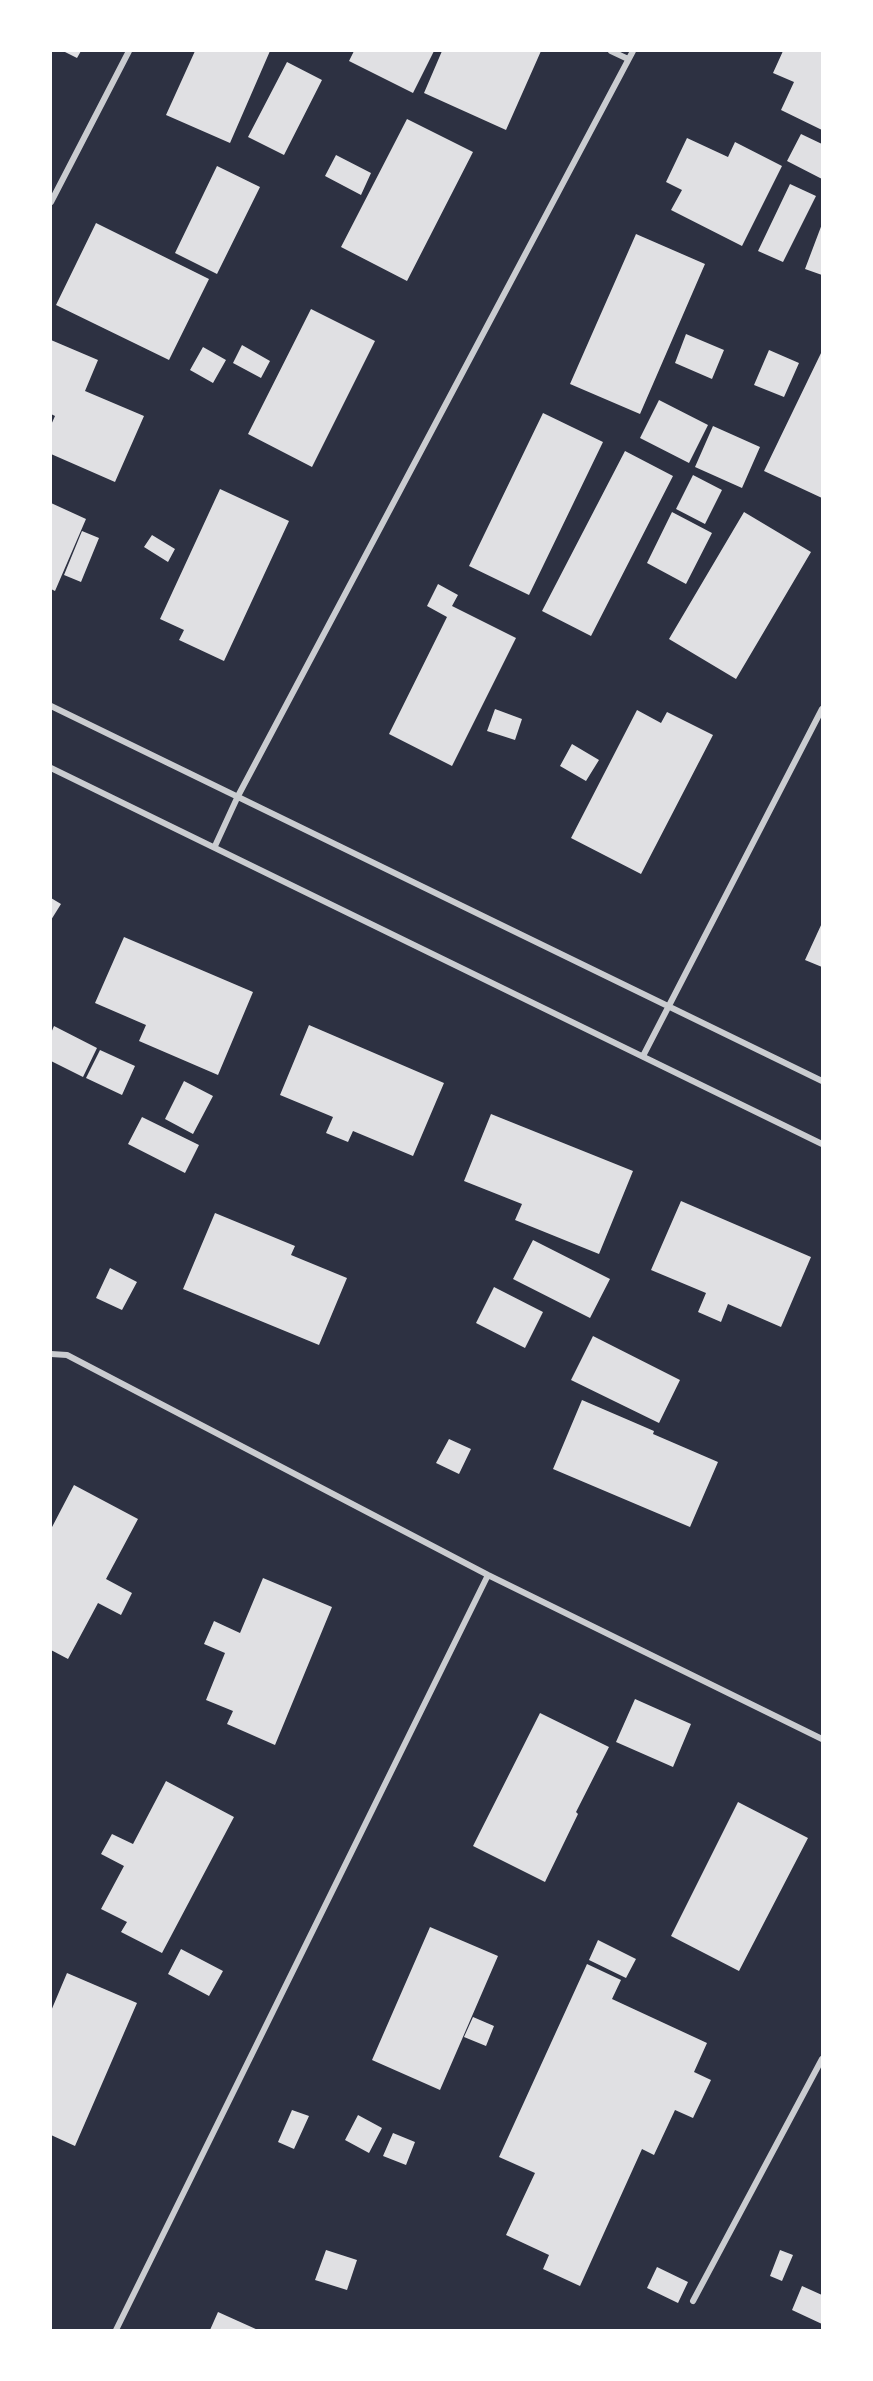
<!DOCTYPE html>
<html>
<head>
<meta charset="utf-8">
<style>
  body { margin:0 }
  #map { position:relative; width:873px; height:2381px; overflow:hidden; background:#2d3142; font-family:"Fira Sans",sans-serif }
  canvas { display:block }
  .frame { position:absolute; inset:0; border:52px solid #fff; pointer-events:none }
</style>
</head>
<body>
<div id="map">
<canvas width="873" height="2381"></canvas>
<div class="frame"></div>
</div>
<script>
const ctx = document.querySelector('canvas').getContext('2d');
ctx.lineJoin = 'round';
function paint(path, color) {
  ctx.fillStyle = color;
  ctx.fill(path, 'evenodd');
}
function shape(rows) {
  const path = new Path2D();
  for (const r of rows) {
    path.moveTo(r[0], r[1]);
    for (let i = 2; i < r.length; i += 2) path.lineTo(r[i], r[i + 1]);
  }
  return path;
}
function trace(path, color, width, dash) {
  ctx.strokeStyle = color;
  ctx.lineWidth = width;
  ctx.lineCap = dash ? 'butt' : 'round';
  ctx.setLineDash(dash || []);
  ctx.stroke(path);
}
const building = shape([
  [63,51,81,51,77,58],
  [195,51,270,51,230,143,166,115],
  [354,51,434,51,413,93,349,61],
  [442,51,541,51,506,130,424,93],
  [783,51,822,51,822,130,781,110,794,82,773,73],
  [287,62,322,80,284,155,248,137],
  [407,119,473,152,407,281,341,247],
  [801,134,822,144,822,179,787,161],
  [687,138,728,157,735,142,782,166,742,246,671,210,682,190,666,182],
  [336,155,371,173,361,195,325,176],
  [217,166,260,187,217,274,175,253],
  [790,184,816,196,783,262,758,251],
  [96,223,209,279,169,360,56,305],
  [822,224,822,275,805,269],
  [636,234,705,264,640,414,570,384],
  [311,309,375,341,312,467,248,434],
  [686,334,724,350,712,379,675,363],
  [51,340,98,360,85,391,144,416,115,482,51,454,51,425,55,416,51,414],
  [242,345,270,361,261,378,233,363],
  [203,347,226,360,213,383,190,370],
  [769,350,799,363,784,397,754,385],
  [822,351,822,498,764,471],
  [659,400,708,425,689,463,640,438],
  [543,413,603,442,529,595,469,566],
  [713,426,760,447,742,488,695,467],
  [625,451,673,476,591,636,542,611],
  [693,475,722,490,705,524,676,509],
  [220,489,289,521,224,661,179,640,184,630,160,619],
  [51,503,86,519,55,591,51,589],
  [672,512,712,533,686,584,647,563],
  [744,512,811,552,736,679,669,639],
  [82,531,99,538,81,582,64,575],
  [152,535,175,549,168,562,144,547],
  [438,584,458,595,452,606,516,638,452,766,389,734,447,617,427,606],
  [495,709,522,719,515,740,487,731],
  [637,710,661,723,667,712,713,735,641,874,571,838],
  [572,744,599,760,586,781,560,766],
  [51,898,61,904,51,920],
  [822,923,822,967,805,960],
  [124,937,253,992,218,1075,139,1041,146,1025,95,1003],
  [309,1025,444,1083,413,1156,353,1131,348,1142,326,1133,333,1117,280,1095],
  [54,1026,97,1048,83,1077,51,1061,51,1033],
  [100,1050,135,1066,122,1095,86,1078],
  [184,1081,213,1096,193,1134,165,1119],
  [491,1114,633,1171,599,1254,515,1220,522,1204,464,1181],
  [142,1117,199,1145,185,1173,128,1144],
  [681,1201,811,1257,781,1327,728,1304,721,1322,698,1312,706,1293,651,1270],
  [215,1213,295,1246,291,1255,347,1278,319,1345,183,1289],
  [533,1240,610,1279,590,1318,513,1279],
  [110,1268,137,1282,122,1310,96,1298],
  [494,1287,543,1312,525,1348,476,1323],
  [593,1336,680,1380,659,1423,571,1380],
  [582,1400,654,1431,653,1434,718,1462,690,1527,553,1469],
  [449,1439,471,1449,459,1474,436,1463],
  [74,1485,138,1519,106,1579,132,1593,121,1615,98,1603,68,1659,51,1650,51,1529],
  [263,1578,332,1607,275,1745,227,1724,233,1711,206,1700,225,1653,204,1644,214,1621,240,1633],
  [635,1699,691,1724,673,1767,616,1742],
  [540,1713,609,1747,576,1812,578,1814,545,1882,473,1846],
  [166,1781,234,1817,162,1953,121,1932,127,1922,101,1909,124,1866,101,1854,112,1834,133,1844],
  [738,1802,808,1838,739,1971,671,1936],
  [430,1927,498,1956,440,2090,372,2060],
  [598,1940,636,1959,626,1978,589,1960],
  [181,1949,223,1971,209,1996,168,1974],
  [587,1964,621,1980,612,1999,707,2043,694,2072,711,2080,693,2118,675,2110,654,2155,642,2149,580,2286,543,2269,549,2255,506,2235,535,2173,499,2157],
  [67,1973,137,2003,75,2146,51,2135,51,2011],
  [473,2017,494,2026,486,2046,464,2037],
  [292,2110,309,2116,294,2149,278,2142],
  [358,2115,382,2128,369,2153,345,2140],
  [393,2133,415,2142,406,2165,383,2156],
  [326,2250,357,2260,347,2290,315,2280],
  [780,2250,793,2255,782,2281,770,2276],
  [657,2267,688,2282,678,2303,647,2288],
  [802,2286,822,2295,822,2324,792,2310],
  [218,2312,258,2330,210,2330]
]);
const minor = shape([
  [611,51,628,59],
  [51,202,129,51],
  [51,706,822,1081],
  [51,768,822,1144],
  [215,846,238,796,633,51],
  [643,1056,822,709],
  [51,1354,67,1355,488,1575,822,1739],
  [693,2301,822,2059],
  [116,2330,488,1575]
]);
paint(building, '#e0e0e3');
trace(minor, '#caccd0', 6);
</script>
</body>
</html>
